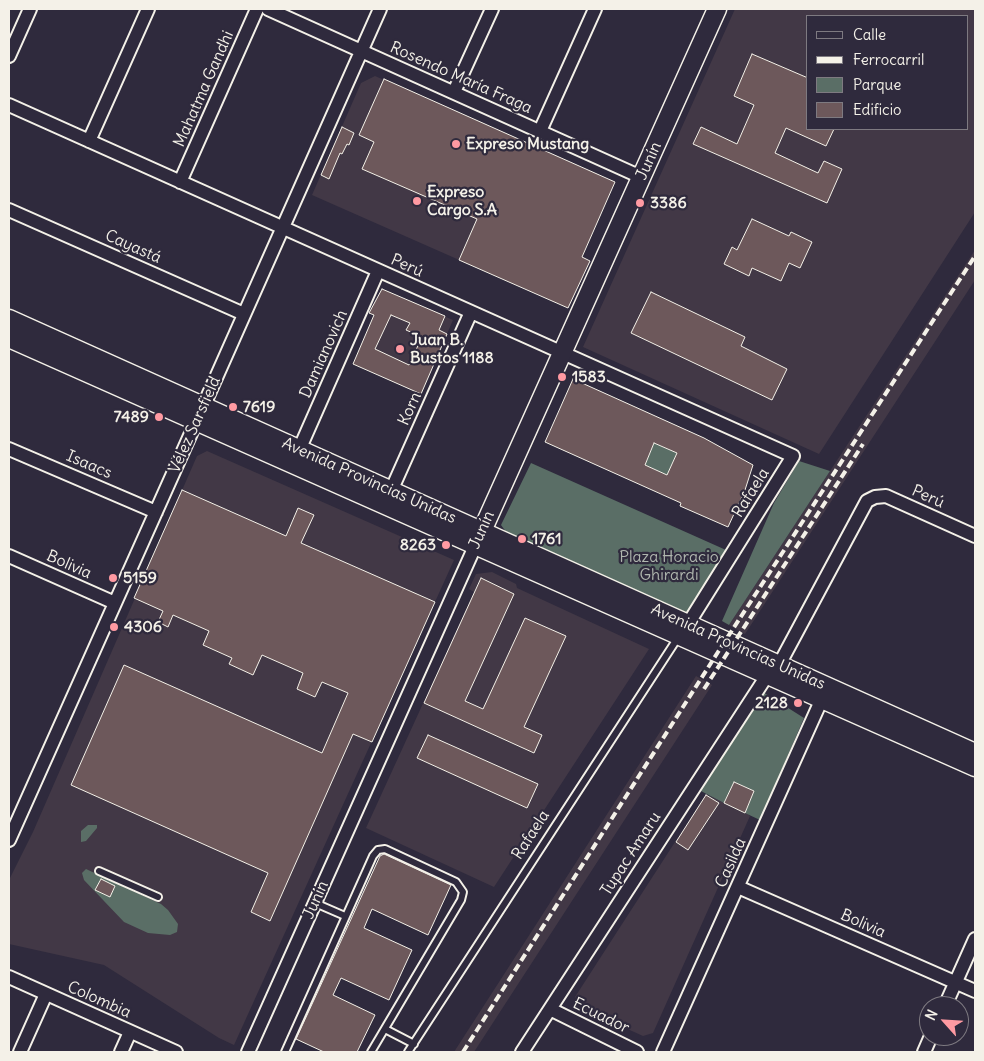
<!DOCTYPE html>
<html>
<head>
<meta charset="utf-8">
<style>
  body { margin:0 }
  #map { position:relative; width:984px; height:1061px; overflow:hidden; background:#2f2a3d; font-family:Delius,sans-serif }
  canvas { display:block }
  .frame { position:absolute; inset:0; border:10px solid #f4f1e8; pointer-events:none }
  .legend { position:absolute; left:806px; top:15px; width:162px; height:115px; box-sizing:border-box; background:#2f2a3d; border:1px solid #7e7a81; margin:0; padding:6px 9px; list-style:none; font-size:15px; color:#f4f1e8 }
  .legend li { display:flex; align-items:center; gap:10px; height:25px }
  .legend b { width:25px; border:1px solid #7e7a81 }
  .north { position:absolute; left:919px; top:996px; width:50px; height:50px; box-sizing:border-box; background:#2f2a3d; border:1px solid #7e7a81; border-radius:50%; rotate:296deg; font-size:14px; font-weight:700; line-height:20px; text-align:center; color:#f4f1e8 }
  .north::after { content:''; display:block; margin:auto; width:18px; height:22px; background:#ff9aa2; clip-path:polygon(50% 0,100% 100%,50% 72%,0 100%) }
</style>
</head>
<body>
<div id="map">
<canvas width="984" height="1061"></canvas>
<div class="frame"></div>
<ul class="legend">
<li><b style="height:6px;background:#2f2a3d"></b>Calle</li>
<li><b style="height:6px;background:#f4f1e8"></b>Ferrocarril</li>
<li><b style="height:14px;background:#5a6e66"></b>Parque</li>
<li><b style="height:14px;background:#6d585b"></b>Edificio</li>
</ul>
<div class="north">N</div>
</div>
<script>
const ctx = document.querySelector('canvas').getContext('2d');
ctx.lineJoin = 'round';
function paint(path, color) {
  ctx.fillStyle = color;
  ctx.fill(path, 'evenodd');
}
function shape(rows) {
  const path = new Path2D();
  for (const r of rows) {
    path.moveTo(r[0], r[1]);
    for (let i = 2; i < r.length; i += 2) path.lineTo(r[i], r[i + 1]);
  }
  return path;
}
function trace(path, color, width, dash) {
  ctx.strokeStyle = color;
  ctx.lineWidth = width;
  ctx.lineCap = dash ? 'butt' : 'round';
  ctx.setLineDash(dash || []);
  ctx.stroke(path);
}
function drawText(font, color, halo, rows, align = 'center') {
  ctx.font = font + ' Delius,sans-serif';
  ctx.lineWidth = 4.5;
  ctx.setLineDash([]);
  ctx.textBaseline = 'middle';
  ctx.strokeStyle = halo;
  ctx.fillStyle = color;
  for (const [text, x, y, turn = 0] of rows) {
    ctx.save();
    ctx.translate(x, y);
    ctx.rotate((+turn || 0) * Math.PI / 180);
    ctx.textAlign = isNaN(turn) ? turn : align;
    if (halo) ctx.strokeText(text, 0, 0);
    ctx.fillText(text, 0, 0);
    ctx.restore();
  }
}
const built = shape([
  [735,9,975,9,975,212,819,454,583,347],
  [808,16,968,16,968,129,808,129],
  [375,76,615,182,582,257,590,261,568,308,312,195,361,83],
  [975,250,975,280,745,634,729,625],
  [382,289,453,320,421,394,353,364,374,315,369,313],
  [207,451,454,560,234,1045,219,1038,104,965,9,944,9,880,33,832,197,456],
  [492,572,516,584,517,588,649,649,494,887,366,828,474,592,469,589,476,574],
  [696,676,712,685,474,1052,454,1052],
  [734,782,754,791,745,812,750,816,653,1033,643,1036,579,1007,575,997,706,794,724,803]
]);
const green = shape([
  [654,443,677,453,667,475,645,465],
  [799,461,830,471,729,625,722,621,774,503],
  [531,463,726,550,686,615,509,536,501,525],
  [763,692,804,718,760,820,745,813,754,791,734,782,724,803,697,789],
  [88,825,97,825,97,828,86,841,81,842,81,831],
  [86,869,161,904,168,910,178,924,177,932,170,935,148,933,124,922,84,880,82,873]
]);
const building = shape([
  [752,54,808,78,808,129,834,129,826,146,786,128,775,153,818,173,824,161,842,169,827,203,693,144,701,127,737,144,754,105,734,96,752,54],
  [384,79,615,182,582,257,590,261,568,308,459,260,477,219,362,169,374,142,359,135,384,79],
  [342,127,354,133,349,145,347,144,342,154,340,153,329,179,321,175,342,127],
  [752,219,789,236,791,232,812,242,800,268,789,263,781,281,752,268,749,276,724,264,732,247,737,250,752,219],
  [382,289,445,316,439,330,447,334,421,394,353,364,374,315,369,313,382,289],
  [391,315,410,323,406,330,422,337,409,365,375,349,391,315],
  [651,292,745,337,741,346,787,369,772,400,631,333,651,292],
  [573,379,704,438,753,465,745,490,728,527,680,506,681,503,545,442,573,379],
  [654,443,677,453,667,475,645,465,654,443],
  [182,490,286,536,298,508,314,515,301,543,435,602,372,742,353,734,270,921,251,912,268,873,71,785,124,665,322,753,348,693,322,682,315,697,297,689,303,673,262,655,253,675,229,664,232,658,203,645,209,631,173,615,168,627,158,622,163,611,134,598,182,490],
  [481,578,514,594,465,701,483,709,525,618,566,636,524,727,542,735,534,753,424,703,481,578],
  [428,735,538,784,527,808,417,758,428,735],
  [734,782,754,791,745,813,724,803,734,782],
  [706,795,719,803,688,850,676,842,706,795],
  [384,854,451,885,428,935,372,909,364,928,412,950,389,1000,341,978,333,995,375,1015,357,1052,324,1052,296,1039,380,856,384,854],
  [101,879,115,886,110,897,95,890,101,879]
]);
const lane = shape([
  [99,871,158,897],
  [315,903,345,916],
  [385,1029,414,1044],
  [285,1052,373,856,378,850,385,849,456,882,463,892,461,900,371,1052],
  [408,1052,679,636]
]);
const street = shape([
  [268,9,641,177],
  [9,56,30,9],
  [454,92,492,9],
  [9,105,793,456,688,624],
  [540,131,595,9],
  [89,141,148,9],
  [180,182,257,9],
  [9,210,244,314],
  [203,407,380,9],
  [9,449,156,512],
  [299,450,378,271],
  [391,491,471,312],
  [9,556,115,603],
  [779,665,867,501,875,497,886,496,975,536],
  [9,840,197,420],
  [738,887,975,991],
  [9,977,176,1052],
  [945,1006,975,939],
  [550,1009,637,1052],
  [20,1052,46,994],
  [121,1052,130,1032],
  [248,1052,476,544],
  [522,1052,768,674],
  [663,1052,825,692],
  [924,1052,931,1036]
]);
const secondary = shape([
  [9,319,975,753],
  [9,338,975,767],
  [477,542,717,9]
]);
const rail = shape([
  [704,689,863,444],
  [463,1052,718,652,975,256]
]);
const markers = [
  [456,144,5,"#ff9aa2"],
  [417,201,5,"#ff9aa2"],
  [640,203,5,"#ff9aa2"],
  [400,349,5,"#ff9aa2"],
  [562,377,5,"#ff9aa2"],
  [233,407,5,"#ff9aa2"],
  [159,417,5,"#ff9aa2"],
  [522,539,5,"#ff9aa2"],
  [446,545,5,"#ff9aa2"],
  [113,578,5,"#ff9aa2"],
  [114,627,5,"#ff9aa2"],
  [798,703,5,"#ff9aa2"]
];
const streetNames = [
  ["Rosendo María Fraga",461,78,24],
  ["Mahatma Gandhi",204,89,-66],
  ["Junín",649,161,-66],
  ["Cayastá",133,247,24],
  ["Perú",407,266,24],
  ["Damianovich",324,354,-66],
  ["Korn",410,409,-66],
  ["Vélez Sarsfield",195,425,-66],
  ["Isaacs",89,465,23],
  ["Avenida Provincias Unidas",369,481,24],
  ["Rafaela",751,493,-58],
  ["Perú",928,497,24],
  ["Junín",482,530,-66],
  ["Bolivia",69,565,24],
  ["Avenida Provincias Unidas",738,647,24],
  ["Rafaela",531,835,-57],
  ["Tupac Amaru",631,854,-57],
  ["Casilda",731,863,-66],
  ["Junín",316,900,-66],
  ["Bolivia",863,924,24],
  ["Colombia",99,1000,24],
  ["Ecuador",601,1016,26]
];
const poiNames = [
  ["Expreso Mustang",466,144],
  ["Expreso",427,192],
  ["Cargo S.A",427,210],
  ["3386",650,203],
  ["Juan B.",410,340],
  ["Bustos 1188",410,358],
  ["1583",572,377],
  ["7619",243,407],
  ["7489",149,417,"right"],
  ["1761",532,539],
  ["8263",436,545,"right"],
  ["5159",123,578],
  ["4306",124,627],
  ["2128",788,703,"right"]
];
const parkNames = [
  ["Plaza Horacio",669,557],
  ["Ghirardi",669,575]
];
paint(built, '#423846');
paint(green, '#5a6e66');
paint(building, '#6d585b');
trace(building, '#f4f1e8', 1);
trace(lane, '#f4f1e8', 10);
trace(street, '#f4f1e8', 16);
trace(secondary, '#f4f1e8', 21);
trace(lane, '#2f2a3d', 6);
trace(street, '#2f2a3d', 12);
trace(secondary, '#2f2a3d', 18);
trace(rail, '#f4f1e8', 4, [8, 4]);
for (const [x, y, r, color] of markers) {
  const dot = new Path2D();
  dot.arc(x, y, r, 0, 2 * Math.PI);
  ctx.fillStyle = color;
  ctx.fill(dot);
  trace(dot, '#2f2a3d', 2);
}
drawText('16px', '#f4f1e8', '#2f2a3d', streetNames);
drawText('bold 16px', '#f4f1e8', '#2f2a3d', poiNames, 'left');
drawText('16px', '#afb6ae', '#2f2a3d', parkNames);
</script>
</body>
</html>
